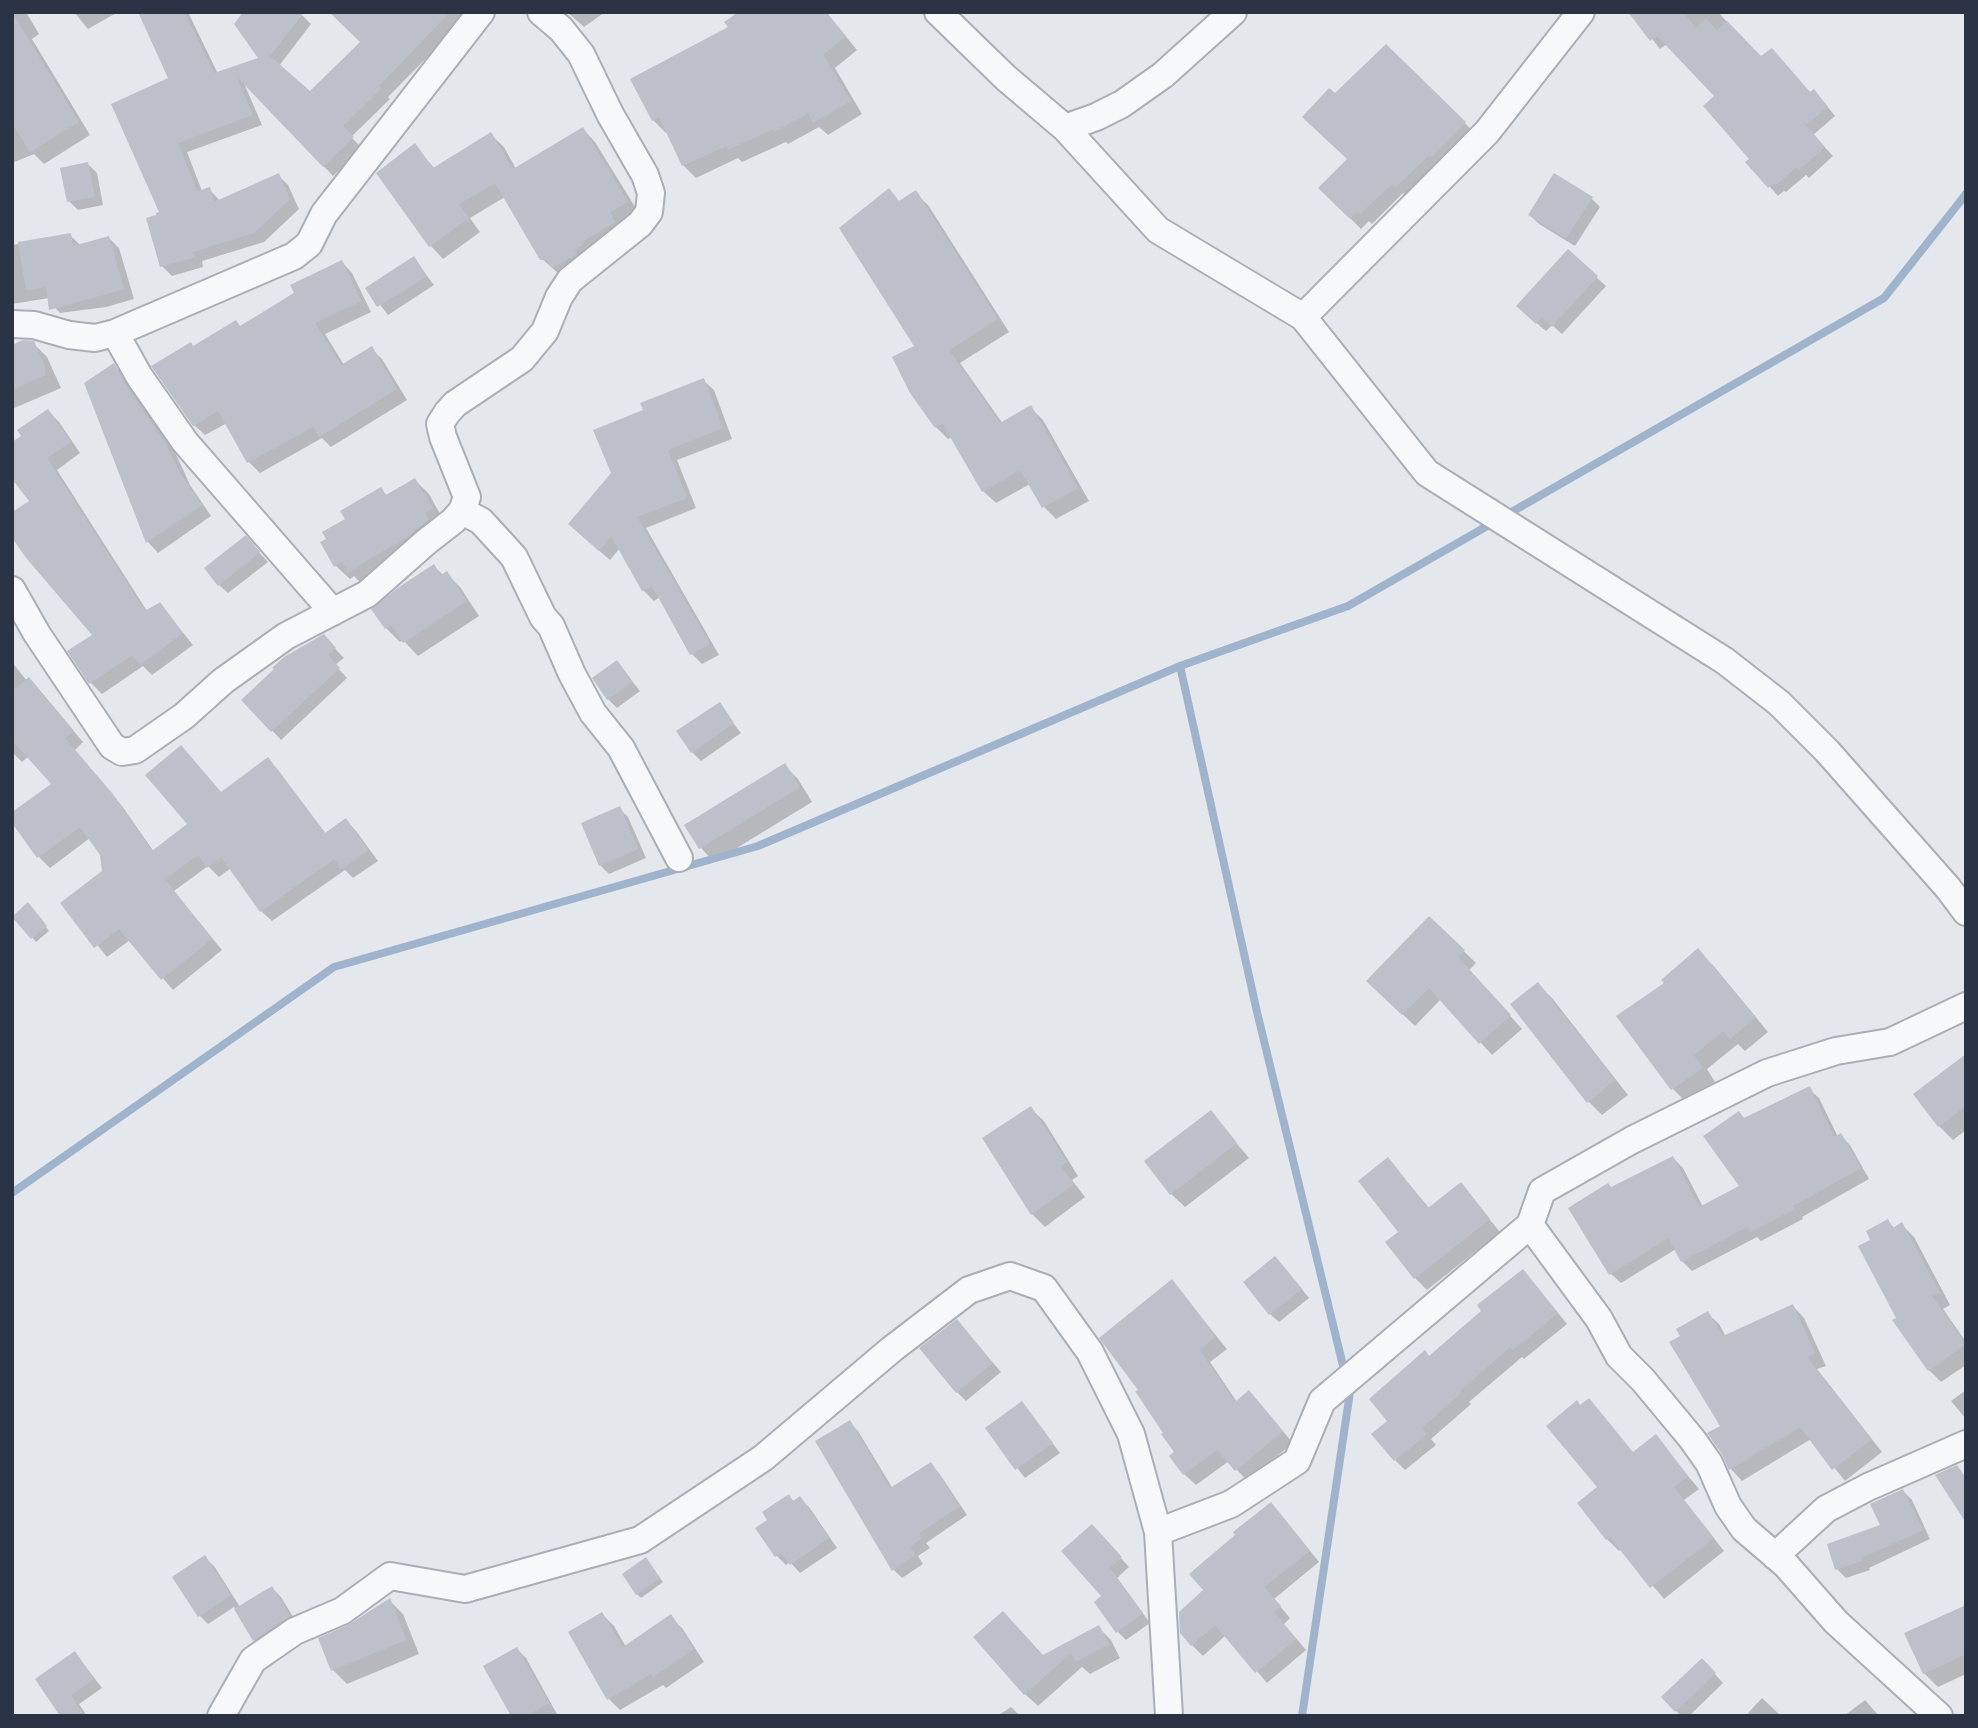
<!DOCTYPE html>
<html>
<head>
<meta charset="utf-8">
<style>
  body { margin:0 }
  #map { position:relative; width:1978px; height:1728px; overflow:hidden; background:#e4e7ec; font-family:Karla,sans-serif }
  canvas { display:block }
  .frame { position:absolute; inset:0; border:14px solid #2b3445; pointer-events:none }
</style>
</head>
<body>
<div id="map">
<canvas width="1978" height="1728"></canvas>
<div class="frame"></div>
</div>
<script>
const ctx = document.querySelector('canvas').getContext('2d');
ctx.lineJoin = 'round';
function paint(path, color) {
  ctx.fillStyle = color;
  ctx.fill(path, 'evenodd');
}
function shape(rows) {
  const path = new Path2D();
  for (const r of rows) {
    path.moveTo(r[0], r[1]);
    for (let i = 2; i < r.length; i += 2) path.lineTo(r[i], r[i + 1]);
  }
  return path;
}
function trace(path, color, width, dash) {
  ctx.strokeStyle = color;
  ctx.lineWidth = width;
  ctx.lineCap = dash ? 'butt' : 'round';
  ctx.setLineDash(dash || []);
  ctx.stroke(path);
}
const shadow = shape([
  [12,12,26,12,39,34,32,39,90,135,44,164,34,154,12,163],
  [74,12,118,12,88,29],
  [140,12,188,12,218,74,261,58,302,15,311,24,279,66,311,93,362,42,333,12,468,12,453,31,388,97,390,99,351,137,362,148,333,176,243,81,262,125,187,152,202,191,209,189,220,201,278,175,288,185,299,209,264,242,202,261,203,267,172,276,162,266,161,212,171,78],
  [567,12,605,12,584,27],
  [737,12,826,12,857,50,835,68,862,114,828,135,819,127,788,144,786,142,742,162,738,158,696,178,683,165,668,132,666,133,653,120,730,28,727,22],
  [1631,12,1718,12,1761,59,1822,100,1835,116,1813,135,1833,156,1809,178,1806,175,1786,192,1784,191,1778,196,1748,162,1752,159,1716,96,1667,44,1660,49],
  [1386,47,1476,134,1407,197,1403,193,1372,224,1369,221,1361,229,1320,188,1349,159,1335,96],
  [583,129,595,142,640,215,566,280,542,259,505,197,470,218,480,232,443,259,431,246,414,145,435,169,491,135,504,147,516,169],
  [88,164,97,173,103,205,78,210,69,201],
  [888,190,900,202,915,193,928,205,1009,332,960,363,1003,424,1031,408,1043,420,1089,501,1056,519,1044,507,1030,484,996,503,983,491,952,437,948,439,936,427,916,347],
  [1591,198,1600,207,1575,246,1539,224,1530,215],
  [70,235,81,246,109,238,119,248,134,299,106,307,60,313,50,302,49,298,12,304,12,245],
  [1568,252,1606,286,1562,334,1552,325,1546,331,1527,315],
  [414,259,434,285,388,315,367,288],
  [342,262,352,273,371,312,325,334,344,365,371,349,382,359,407,400,331,447,322,438,260,473,249,462,227,423,205,435,194,425,193,347,241,327],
  [33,343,47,357,61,388,12,409,12,347],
  [113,365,124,375,136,397,176,454,190,485,211,516,158,553,148,542,87,384],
  [703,380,714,390,732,439,677,460,696,508,646,528,719,655,702,664,692,654,660,597,654,601,643,590,620,548,610,560,580,534,645,411],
  [48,411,59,422,80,453,57,470,147,611,160,604,193,645,152,675,143,666,102,694,91,683,94,635,32,502,23,436],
  [415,480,429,494,445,523,363,585,354,576,350,579,336,566,347,520,381,490,388,496],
  [254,547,268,562,228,593,219,585],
  [434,566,443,575,446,573,460,587,479,616,418,656,403,640,400,642,386,628,374,610],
  [323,636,344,658,335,665,347,678,281,740,244,700],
  [12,662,27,681,39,690,83,742,75,750,122,806,154,852,190,824,221,793,268,760,278,770,326,834,346,820,356,831,378,861,353,878,345,870,272,921,261,911,231,868,219,877,208,866,174,891,222,950,173,990,130,940,107,957,63,903,103,872,102,854,90,838,50,868,39,857,12,820,54,784,29,756,22,762,12,752],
  [617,662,640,691,617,708,608,699],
  [719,705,741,733,701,761,692,752],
  [784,765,798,779,812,802,714,862,701,848,687,825],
  [619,808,628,817,646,858,609,874,600,865],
  [31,909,49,931,36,942,14,916],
  [1429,918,1476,963,1469,970,1522,1029,1492,1055,1441,999,1415,1026,1368,981],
  [1712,964,1768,1032,1745,1051,1738,1044,1707,1069,1715,1082,1686,1102,1672,1088],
  [1538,985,1552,998,1628,1095,1602,1115,1588,1101],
  [1966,1057,1966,1130,1953,1140,1939,1126],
  [1809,1089,1819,1098,1838,1137,1841,1136,1850,1145,1869,1179,1802,1217,1803,1219,1761,1241,1757,1237,1692,1271,1682,1261,1676,1249,1621,1283,1611,1274,1611,1189,1673,1158,1683,1168,1703,1207,1741,1187,1745,1119],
  [1031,1109,1044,1121,1078,1176,1072,1180,1085,1197,1045,1227,1032,1214],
  [1210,1112,1249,1158,1185,1207,1171,1194],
  [1388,1159,1430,1209,1461,1185,1500,1232,1427,1290,1415,1278,1401,1232],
  [1888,1221,1895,1229,1902,1225,1914,1237,1950,1305,1943,1309,1966,1342,1966,1365,1941,1382,1929,1370,1899,1319],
  [1284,1267,1309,1298,1279,1322,1270,1314],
  [1172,1282,1227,1349,1210,1362,1237,1402,1260,1404,1293,1443,1247,1481,1229,1461,1196,1485,1184,1474,1177,1452],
  [1533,1282,1567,1324,1524,1359,1522,1357,1469,1402,1471,1404,1431,1439,1436,1445,1405,1470,1395,1460,1390,1421],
  [1793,1306,1804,1318,1826,1366,1817,1369,1882,1452,1845,1481,1811,1439,1742,1481,1731,1469,1724,1453,1722,1426,1682,1336,1707,1313,1719,1324,1726,1337],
  [957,1321,1001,1372,966,1401,957,1392],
  [1966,1390,1966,1419,1951,1401],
  [1022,1403,1060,1453,1025,1478,987,1429],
  [850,1423,858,1431,893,1489,930,1464,939,1473,967,1515,926,1543,930,1548,918,1556,923,1564,902,1578,893,1569],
  [1655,1437,1699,1489,1684,1500,1724,1551,1664,1599,1622,1549,1619,1551,1607,1539,1599,1487,1634,1453],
  [1903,1491,1912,1500,1930,1539,1869,1568,1870,1570,1846,1578,1837,1569,1882,1527],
  [789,1496,794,1502,800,1498,809,1507,837,1548,800,1573,790,1562,786,1565,777,1556,758,1528,769,1520],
  [1282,1516,1319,1562,1274,1599,1290,1618,1284,1624,1306,1650,1267,1683,1226,1635,1203,1656,1192,1645],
  [1100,1535,1129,1567,1117,1578,1150,1623,1126,1640,1117,1631,1104,1597],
  [205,1558,214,1566,240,1607,272,1588,281,1597,298,1625,263,1649,254,1640,234,1607,208,1624,199,1615],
  [649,1563,663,1582,641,1598,637,1594],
  [389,1600,403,1614,419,1654,347,1684,333,1670,349,1627],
  [1966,1607,1966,1674,1938,1687,1924,1673],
  [602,1614,614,1626,626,1647,670,1617,682,1628,704,1662,666,1688,663,1685,620,1710,609,1699],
  [1098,1627,1111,1640,1120,1658,1090,1674,1082,1667,1038,1706,1025,1694,1043,1656],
  [517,1649,526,1658,558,1716,513,1716],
  [75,1653,102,1688,79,1704,87,1716,62,1716],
  [1702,1660,1723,1683,1689,1716,1681,1716,1663,1697],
  [1762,1698,1781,1716,1750,1716,1748,1713],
  [1865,1700,1879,1716,1844,1716],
  [1011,1707,1020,1716,997,1716]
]);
const stream = shape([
  [1180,666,1257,1012,1345,1374],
  [12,1193,334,967,758,846,1180,666,1348,606,1884,298,1966,194],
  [1302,1716,1350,1392,1348,1386]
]);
const building = shape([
  [12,12,79,122,30,152,12,123],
  [138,12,184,12,214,73,258,58,234,24,243,12,304,12,270,56,310,91,360,42,329,12,450,12,379,86,382,88,343,126,354,137,323,167,236,76,253,115,178,143,197,191,210,187,214,202,279,173,290,199,254,233,193,252,195,257,160,267,146,218,156,215,156,213,159,212,111,104,168,78],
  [739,12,826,12,846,36,823,55,851,101,813,123,808,113,774,132,773,129,728,150,726,146,682,166,659,117,652,121,630,79,728,27,724,22],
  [1628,12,1683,12,1696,28,1706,19,1717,30,1727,21,1761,56,1772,48,1810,92,1814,89,1828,107,1806,125,1825,147,1799,170,1796,167,1776,185,1774,183,1768,188,1745,162,1749,159,1703,106,1714,96,1657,36,1650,41],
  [1386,44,1466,122,1430,158,1428,156,1396,187,1392,184,1360,214,1357,212,1350,219,1318,188,1347,159,1302,117,1329,88,1335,93],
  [583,127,628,202,610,212,615,222,583,241,584,244,575,250,577,254,552,268,547,260,540,260,495,183,459,204,469,218,429,247,376,173,415,143,433,168,491,132,513,169],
  [88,162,95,197,67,202,60,168],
  [1554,173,1593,197,1566,238,1528,215],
  [889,188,899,201,916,190,998,319,949,350,1000,423,1031,405,1078,488,1042,508,1020,470,982,492,942,423,935,428,910,393,892,357,914,346,839,228],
  [71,233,73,246,109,236,124,289,49,310,46,287,26,290,18,242],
  [1568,249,1598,276,1552,327,1542,317,1536,324,1516,306],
  [414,256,427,276,377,307,365,288],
  [342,260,361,301,315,323,341,365,372,346,397,389,319,437,313,427,247,463,218,411,193,426,151,366,191,342,193,346,236,320,240,326,294,293,290,285],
  [23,340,34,341,45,367,45,375,12,390,12,345],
  [114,363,126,385,165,442,180,473,202,505,146,543,84,383],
  [704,378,723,428,668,450,687,498,637,517,710,644,690,655,652,586,642,591,611,536,599,551,568,524,611,473,593,430,643,410,640,403],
  [48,409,71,442,47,458,145,611,160,602,183,633,140,665,132,655,89,684,67,651,92,635,27,559,12,538,12,512,29,501,12,479,12,442,21,436,17,430],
  [415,478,433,508,425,513,429,519,407,537,348,572,342,562,334,567,320,542,326,539,322,532,345,519,340,511,381,487,386,495],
  [246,535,260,552,218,586,204,568],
  [434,564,441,575,447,571,467,601,403,643,391,625,385,629,371,609,399,587],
  [324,634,336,648,328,655,340,668,271,732,241,700,274,669,272,668,284,657],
  [617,660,633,682,607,700,592,678],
  [29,677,74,731,65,738,112,793,152,851,187,824,145,775,181,745,221,792,268,757,325,833,346,818,368,850,341,869,334,859,260,912,221,857,207,868,198,855,165,879,212,939,161,980,119,929,94,948,60,903,102,871,100,855,80,827,37,858,12,823,12,812,51,784,12,740,12,691],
  [720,702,734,723,691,753,676,731],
  [785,763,800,787,699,849,684,825],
  [620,806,638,849,599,866,581,823],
  [28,902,47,926,31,939,12,917],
  [1429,916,1465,950,1458,957,1511,1015,1479,1044,1429,988,1402,1015,1366,981],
  [1698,948,1756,1017,1730,1039,1723,1031,1694,1055,1703,1068,1671,1090,1616,1016,1664,983,1661,980],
  [1538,982,1615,1080,1587,1103,1510,1004],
  [1966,1054,1966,1106,1938,1127,1913,1094],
  [1810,1086,1834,1137,1841,1133,1861,1168,1793,1206,1795,1209,1750,1232,1747,1227,1681,1262,1668,1238,1609,1275,1568,1208,1608,1183,1611,1187,1673,1156,1699,1207,1739,1186,1703,1136,1739,1111,1744,1118],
  [1031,1106,1067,1162,1061,1166,1074,1184,1031,1215,982,1138],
  [1211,1110,1237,1143,1170,1195,1144,1161],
  [1388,1157,1428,1208,1461,1182,1490,1219,1414,1279,1385,1242,1398,1232,1358,1181],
  [1888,1219,1893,1228,1902,1222,1940,1293,1932,1296,1966,1344,1928,1371,1892,1320,1896,1318,1858,1246,1870,1240,1866,1231],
  [1275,1256,1302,1289,1269,1315,1243,1282],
  [1523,1269,1558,1313,1513,1350,1510,1347,1460,1391,1462,1392,1422,1428,1427,1434,1394,1461,1371,1434,1387,1421,1369,1399,1425,1350,1429,1356,1481,1311,1477,1305],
  [1172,1279,1216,1336,1200,1350,1235,1402,1249,1390,1283,1431,1235,1471,1217,1450,1183,1475,1169,1456,1174,1452,1161,1434,1163,1433,1135,1391,1138,1390,1099,1338],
  [1793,1304,1815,1354,1807,1357,1872,1439,1832,1470,1800,1427,1729,1470,1722,1454,1707,1433,1720,1426,1669,1342,1680,1336,1676,1329,1708,1311,1723,1336],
  [957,1319,993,1363,956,1393,919,1348],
  [1589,1398,1633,1452,1656,1434,1688,1476,1674,1487,1714,1538,1650,1588,1610,1537,1606,1540,1577,1503,1597,1487,1546,1426,1577,1400,1580,1405],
  [1022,1401,1053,1443,1015,1470,985,1428],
  [850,1420,890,1488,931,1462,960,1506,919,1533,922,1538,910,1547,915,1555,892,1571,815,1441],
  [1957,1465,1966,1478,1966,1523,1935,1475],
  [1903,1489,1923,1530,1861,1558,1862,1561,1835,1570,1827,1544,1880,1525,1870,1504],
  [789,1494,793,1501,800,1496,829,1538,790,1565,781,1553,775,1557,755,1528,767,1520,762,1512],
  [1271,1502,1310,1551,1264,1587,1281,1606,1274,1612,1296,1639,1255,1673,1215,1625,1191,1646,1180,1633,1179,1612,1203,1590,1189,1574,1235,1535,1233,1532],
  [1092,1524,1122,1557,1110,1568,1143,1613,1116,1633,1094,1602,1101,1596,1061,1551],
  [205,1555,231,1595,198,1617,172,1577],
  [646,1557,660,1578,636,1595,622,1574],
  [272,1586,290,1616,253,1641,234,1609],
  [390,1598,406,1640,331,1671,318,1638,348,1625],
  [1966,1605,1966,1654,1923,1674,1904,1633],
  [1003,1611,1043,1655,1099,1625,1109,1644,1075,1662,1071,1653,1024,1695,973,1637],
  [602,1612,623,1647,671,1614,694,1649,653,1677,651,1674,607,1700,568,1632],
  [517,1647,549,1703,527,1716,511,1716,483,1666],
  [75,1651,94,1679,71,1695,85,1716,60,1716,35,1679],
  [1702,1658,1716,1673,1675,1712,1661,1697]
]);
const minor = shape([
  [938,12,1006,78,1065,128,1158,230,1303,317,1427,473,1725,661,1779,703,1827,751,1948,888,1966,912],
  [1065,128,1096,117,1122,104,1163,75,1233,12],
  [1303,317,1487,132,1581,12],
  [12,324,34,325,69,335,95,338,115,333,294,256,309,244,324,214,481,12],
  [115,333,139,376,185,442,333,612],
  [462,511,481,521,514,557,543,617,551,626,572,674,593,713,621,748,679,858],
  [12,590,37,634,112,746,122,752,135,750,184,716,223,681,286,636,367,594,426,542,453,521,462,511,467,497,443,437,440,424,447,413,455,404,522,359,545,331,559,297,570,280,640,224,649,212,651,193,645,175,610,114,581,54,561,29,541,12],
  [1530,1225,1542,1191,1632,1140,1767,1073,1836,1051,1890,1042,1966,1006],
  [1158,1532,1231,1504,1297,1461,1322,1401,1530,1225,1599,1319,1619,1356,1643,1380,1692,1439,1709,1463,1728,1506,1744,1529,1786,1565,1836,1622,1939,1716],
  [1775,1556,1826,1509,1868,1487,1966,1444],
  [221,1716,253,1660,295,1631,342,1611,390,1576,465,1589,640,1540,763,1458,892,1349,969,1290,1010,1276,1044,1288,1090,1352,1131,1434,1158,1532,1169,1716]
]);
paint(shadow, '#0003');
trace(stream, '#9fb4cc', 8);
paint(building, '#bbc0ca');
trace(minor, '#a9aeb7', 30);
trace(minor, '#f7f8fa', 26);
</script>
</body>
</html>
